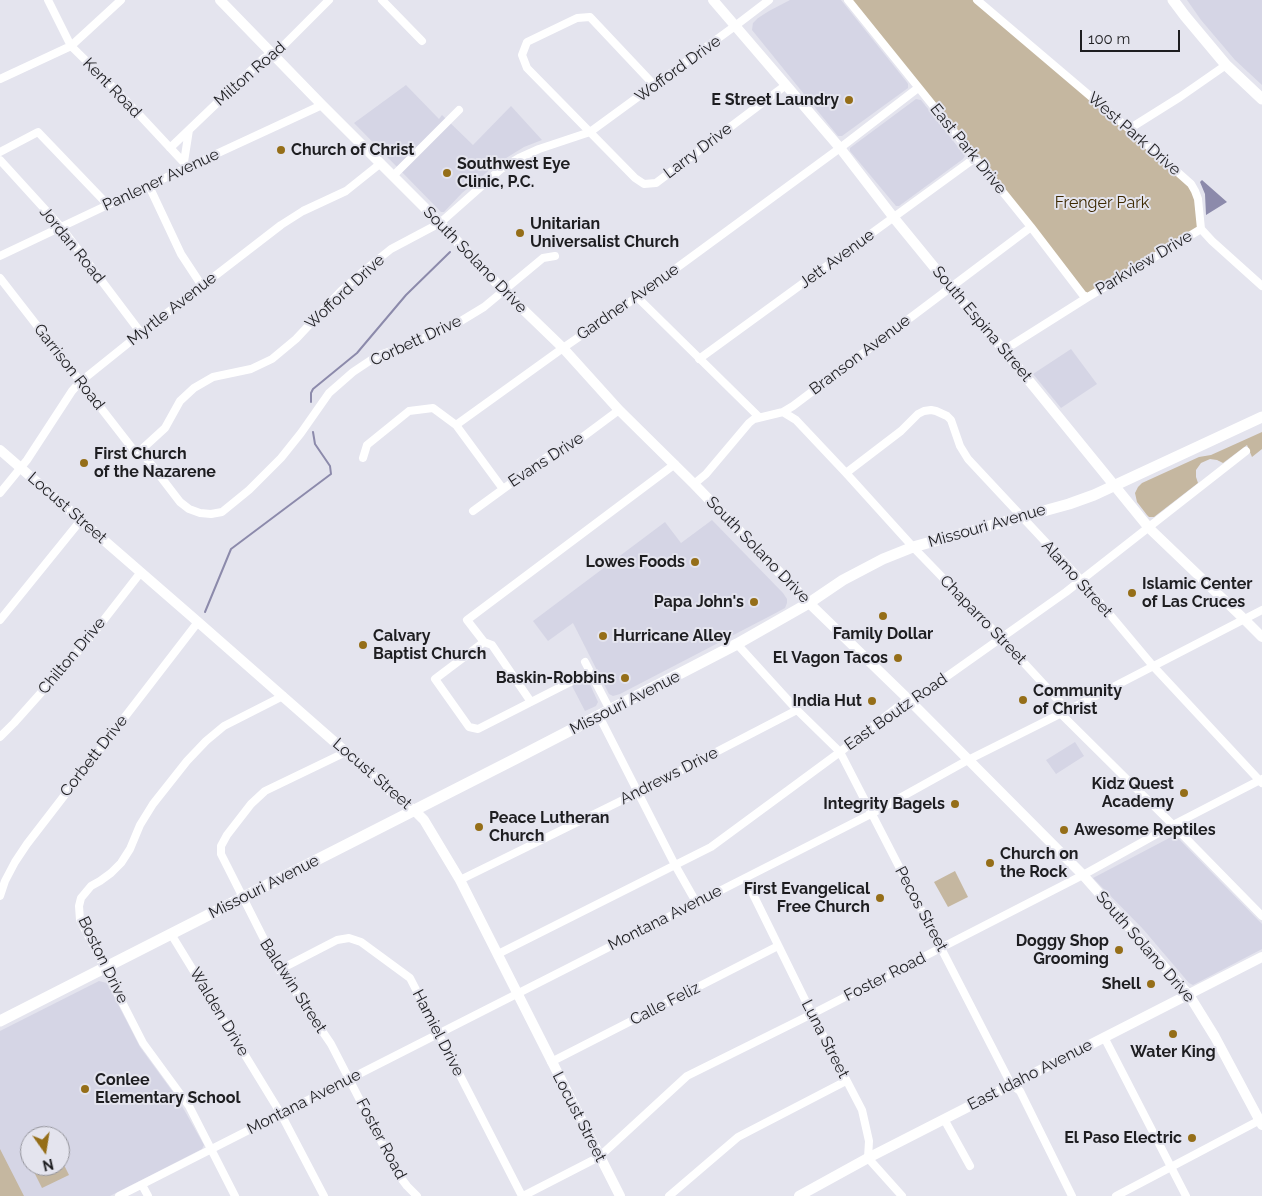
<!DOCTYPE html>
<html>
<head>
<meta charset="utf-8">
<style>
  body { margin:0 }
  #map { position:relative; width:1262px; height:1196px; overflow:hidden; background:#e4e4ee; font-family:Raleway,sans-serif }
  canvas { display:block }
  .north { position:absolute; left:20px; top:1126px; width:50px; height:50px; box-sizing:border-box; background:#e4e4ee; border:1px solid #95959c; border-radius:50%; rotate:167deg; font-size:14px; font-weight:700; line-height:20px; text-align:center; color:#1e1e21 }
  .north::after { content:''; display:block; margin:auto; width:18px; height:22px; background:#956e18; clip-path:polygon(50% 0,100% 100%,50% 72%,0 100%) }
  .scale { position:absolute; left:1080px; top:30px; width:100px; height:22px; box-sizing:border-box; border:2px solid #1e1e21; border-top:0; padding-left:6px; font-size:15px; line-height:18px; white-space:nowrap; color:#1e1e21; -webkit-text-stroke:4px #e4e4ee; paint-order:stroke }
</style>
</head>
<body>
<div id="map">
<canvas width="1262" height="1196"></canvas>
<div class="north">N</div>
<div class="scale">100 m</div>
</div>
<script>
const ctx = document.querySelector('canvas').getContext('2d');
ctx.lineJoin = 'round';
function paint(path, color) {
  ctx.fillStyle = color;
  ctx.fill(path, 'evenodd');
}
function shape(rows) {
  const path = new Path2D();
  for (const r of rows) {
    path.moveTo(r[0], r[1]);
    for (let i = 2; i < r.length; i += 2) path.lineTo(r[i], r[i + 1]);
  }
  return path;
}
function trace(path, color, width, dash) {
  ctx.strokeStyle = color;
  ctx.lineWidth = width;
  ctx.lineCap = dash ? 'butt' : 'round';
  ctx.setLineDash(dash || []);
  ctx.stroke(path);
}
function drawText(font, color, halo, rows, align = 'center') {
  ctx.font = font + ' Raleway,sans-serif';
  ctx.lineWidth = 4;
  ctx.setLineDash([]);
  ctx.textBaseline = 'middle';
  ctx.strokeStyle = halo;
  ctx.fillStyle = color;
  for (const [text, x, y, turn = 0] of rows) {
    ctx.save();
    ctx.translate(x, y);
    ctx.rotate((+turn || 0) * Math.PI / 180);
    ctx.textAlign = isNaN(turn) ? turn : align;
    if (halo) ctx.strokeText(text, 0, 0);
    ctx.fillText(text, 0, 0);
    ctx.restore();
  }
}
const built = shape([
  [790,0,841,0,906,81,908,84,908,88,842,136,838,136,752,30,753,23,758,18,769,11],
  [1187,0,1262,0,1262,85,1235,60,1201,20],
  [406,85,439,119,442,115,473,145,511,106,542,140,524,147,498,163,462,193,444,212,441,212,354,123],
  [916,99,921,100,965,156,963,159,899,206,896,206,850,151,850,148],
  [1071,349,1097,384,1061,408,1033,374],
  [712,520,783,593,787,599,787,603,785,608,770,616,620,694,613,696,609,694,573,623,548,641,533,621,665,522,681,543],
  [587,678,598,702,596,706,585,711,572,686],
  [1075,742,1084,756,1056,774,1046,760],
  [1175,835,1262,924,1262,949,1193,985,1189,983,1143,929,1093,878],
  [99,981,107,983,140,1047,178,1099,204,1145,202,1149,110,1196,0,1196,0,1031],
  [30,1136,60,1136,60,1166,30,1166]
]);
const green = shape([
  [847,0,976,0,1195,191,1201,229,1088,297],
  [1262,432,1262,449,1252,457,1247,445,1223,463,1217,460,1210,459,1201,463,1196,470,1196,477,1198,483,1154,517,1149,517,1147,515,1137,502,1135,493,1138,487,1142,483,1199,457,1211,455],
  [955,871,968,897,948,907,934,882],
  [0,1149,24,1196,0,1196],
  [60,1157,69,1175,42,1188,31,1166,60,1166]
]);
const water = shape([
  [1202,180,1227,202,1206,215,1205,194,1200,182]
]);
const stream = shape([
  [311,402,311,393,313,389,357,353,406,295,450,252],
  [205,612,231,549,331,474,330,466,315,444,313,432]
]);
const minor = shape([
  [48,0,71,46,119,93,188,167],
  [382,0,422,41],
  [848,0,1031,227,1083,295,1088,297],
  [977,0,1129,129,1191,184,1195,191,1198,199,1201,229,1212,241,1262,286],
  [0,79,71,46,121,0],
  [655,86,590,17,577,18,527,42,522,55,527,68,635,178,644,184,656,183,786,85],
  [1129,129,1180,97,1226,65],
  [170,148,264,58,280,49,329,0],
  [0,152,38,132,108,205],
  [0,160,61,227,141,333],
  [184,162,189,130],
  [393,176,459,110],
  [149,186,181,254,202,286],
  [0,256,188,167,322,105],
  [0,278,132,448,136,450,141,450],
  [637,297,759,417],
  [1004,350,1088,297,1201,229],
  [699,359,975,158],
  [783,412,796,420,846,473,913,547,1001,638,1061,703,1061,714,1173,825,1262,916],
  [456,425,503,489],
  [141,450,165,428,180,401,194,388,213,377,251,369,272,359,296,339,341,291,366,269,391,249,440,223,501,169,519,158,539,149,590,132,735,26,769,0],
  [141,450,147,459,180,502,189,509,200,513,211,514,222,512,249,490,281,458,301,433,329,393,353,372,377,356,413,343,456,324,484,307,543,258,555,256],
  [363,458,367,445,409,411,433,408,456,425,563,348,637,297,840,148,918,88],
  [846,473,901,431,918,414,924,411,931,410,936,411,947,416,951,420,960,446,968,459,1081,580,1153,666,1262,783],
  [694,484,706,474,749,423,754,419,783,412,793,406,1031,227],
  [0,493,27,460,72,391,80,382,141,333,281,225,303,211,346,191,381,163],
  [473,511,554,452,572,445,619,410],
  [0,620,81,520],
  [484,642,492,645,531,702],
  [737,644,797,710,840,752,1011,1084,1020,1091,1072,1196],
  [585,662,610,710],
  [590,672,478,729,469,727,435,679,484,642,467,620,675,464],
  [599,716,675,865,696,902],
  [0,737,14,723,89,639,141,572],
  [346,752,265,791,251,804,227,835,221,846,221,854,276,963,331,1044,398,1174,407,1186,417,1196],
  [745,878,812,1014,862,1110,869,1141,868,1158,902,1196],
  [460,880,639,792,797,710],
  [0,896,5,881,15,862,27,844,198,622],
  [171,934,281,1114,324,1196],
  [498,954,711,847,840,752,908,699,922,694,1066,592,1246,451],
  [279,970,337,940,349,938,361,942,410,978,522,1196],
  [1104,1037,1186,1196],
  [551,1062,778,946],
  [944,1119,970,1166],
  [142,1185,148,1196],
  [119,1196,871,814,968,760,1082,703,1262,610],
  [235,1196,189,1106,143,1043,80,920,79,906,81,898,91,886,100,881,111,873,121,863,130,849,140,825,153,804,187,761,206,741,224,726,283,696],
  [523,1196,599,1157,687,1076,812,1014,1083,875,1173,825,1262,779],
  [669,1196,738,1137,846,1081],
  [1116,1196,1262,1119]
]);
const tertiary = shape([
  [220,0,322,105,440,223,504,291,563,348,619,410,694,484,809,603,908,699,1083,875,1189,995,1215,1037,1262,1125],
  [713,0,840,148,894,218,979,322,1004,350,1149,528,1244,619,1262,637],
  [0,450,198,622,404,803,414,810,424,820,460,880,620,1196],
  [799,1196,868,1158,1262,957]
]);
const secondary = shape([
  [1173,0,1185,16,1226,65,1262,99],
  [0,1021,515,759,737,644,809,603,843,580,883,559,913,547,1069,504,1094,495,1262,417]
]);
const markers = [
  [849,100,5,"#956e18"],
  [281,150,5,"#956e18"],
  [447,173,5,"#956e18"],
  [520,233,5,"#956e18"],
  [84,463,5,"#956e18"],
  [695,562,5,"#956e18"],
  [1132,593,5,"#956e18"],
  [754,602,5,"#956e18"],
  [883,616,5,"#956e18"],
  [603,636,5,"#956e18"],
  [363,645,5,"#956e18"],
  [898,658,5,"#956e18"],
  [625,678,5,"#956e18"],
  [1023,700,5,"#956e18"],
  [872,701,5,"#956e18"],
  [1184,793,5,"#956e18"],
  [955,804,5,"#956e18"],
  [479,827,5,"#956e18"],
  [1064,830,5,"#956e18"],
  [990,863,5,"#956e18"],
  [880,898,5,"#956e18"],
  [1119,950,5,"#956e18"],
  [1151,984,5,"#956e18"],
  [1173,1034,5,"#956e18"],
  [85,1089,5,"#956e18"],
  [1192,1138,5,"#956e18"]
];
const streetNames = [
  ["Wofford Drive",678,69,-36],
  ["Milton Road",250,74,-41],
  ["Kent Road",112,88,46],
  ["West Park Drive",1134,134,41],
  ["East Park Drive",968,149,51],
  ["Larry Drive",698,151,-37],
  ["Panlener Avenue",161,180,-25],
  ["Jordan Road",72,245,51],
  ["Jett Avenue",837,259,-36],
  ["South Solano Drive",475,260,46],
  ["Parkview Drive",1144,263,-31],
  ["Wofford Drive",345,292,-43],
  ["Gardner Avenue",628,302,-35],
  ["Myrtle Avenue",172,309,-38],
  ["South Espina Street",982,324,50],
  ["Corbett Drive",416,341,-25],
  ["Branson Avenue",860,355,-37],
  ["Garrison Road",69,367,52],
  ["Evans Drive",546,460,-33],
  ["Locust Street",67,508,41],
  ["Missouri Avenue",987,526,-16],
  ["South Solano Drive",758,550,46],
  ["Alamo Street",1077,579,48],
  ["Chaparro Street",983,620,46],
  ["Chilton Drive",72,656,-50],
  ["Missouri Avenue",625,703,-27],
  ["East Boutz Road",896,712,-35],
  ["Corbett Drive",94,756,-52],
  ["Locust Street",372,774,41],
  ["Andrews Drive",669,776,-27],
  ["Missouri Avenue",264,887,-27],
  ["Pecos Street",921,909,62],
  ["Montana Avenue",665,918,-27],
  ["South Solano Drive",1145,947,49],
  ["Boston Drive",103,960,64],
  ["Foster Road",885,977,-27],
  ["Baldwin Street",293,986,57],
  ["Calle Feliz",665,1004,-27],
  ["Walden Drive",219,1012,59],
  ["Hamiel Drive",438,1033,63],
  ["Luna Street",825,1039,63],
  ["East Idaho Avenue",1030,1075,-27],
  ["Montana Avenue",304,1102,-27],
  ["Locust Street",579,1117,63],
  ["Foster Road",381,1139,62]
];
const poiNames = [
  ["E Street Laundry",839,100],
  ["Church of Christ",291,150,"left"],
  ["Southwest Eye",457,164,"left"],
  ["Clinic, P.C.",457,182,"left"],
  ["Unitarian",530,224,"left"],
  ["Universalist Church",530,242,"left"],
  ["First Church",94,454,"left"],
  ["of the Nazarene",94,472,"left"],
  ["Lowes Foods",685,562],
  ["Islamic Center",1142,584,"left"],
  ["of Las Cruces",1142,602,"left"],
  ["Papa John's",744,602],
  ["Family Dollar",883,634,"center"],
  ["Calvary",373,636,"left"],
  ["Baptist Church",373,654,"left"],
  ["Hurricane Alley",613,636,"left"],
  ["El Vagon Tacos",888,658],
  ["Baskin-Robbins",615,678],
  ["Community",1033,691,"left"],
  ["of Christ",1033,709,"left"],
  ["India Hut",862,701],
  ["Kidz Quest",1174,784],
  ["Academy",1174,802],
  ["Integrity Bagels",945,804],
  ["Peace Lutheran",489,818,"left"],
  ["Church",489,836,"left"],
  ["Awesome Reptiles",1074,830,"left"],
  ["Church on",1000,854,"left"],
  ["the Rock",1000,872,"left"],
  ["First Evangelical",870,889],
  ["Free Church",870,907],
  ["Doggy Shop",1109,941],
  ["Grooming",1109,959],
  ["Shell",1141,984],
  ["Water King",1173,1052,"center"],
  ["Conlee",95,1080,"left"],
  ["Elementary School",95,1098,"left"],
  ["El Paso Electric",1182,1138]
];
const parkNames = [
  ["Frenger Park",1102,203]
];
paint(built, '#d5d5e5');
paint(green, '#c5b7a0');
paint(water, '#8c8aab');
trace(stream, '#8c8aab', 2);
trace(minor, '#fff', 8);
trace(tertiary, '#fff', 10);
trace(secondary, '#fff', 11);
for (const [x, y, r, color] of markers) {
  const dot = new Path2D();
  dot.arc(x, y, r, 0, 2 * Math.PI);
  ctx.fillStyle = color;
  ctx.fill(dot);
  trace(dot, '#e4e4ee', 2);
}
drawText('16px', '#1e1e21', '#e4e4ee', streetNames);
drawText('bold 16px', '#1e1e21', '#e4e4ee', poiNames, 'right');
drawText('16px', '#3d2900', '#e4e4ee', parkNames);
</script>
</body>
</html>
